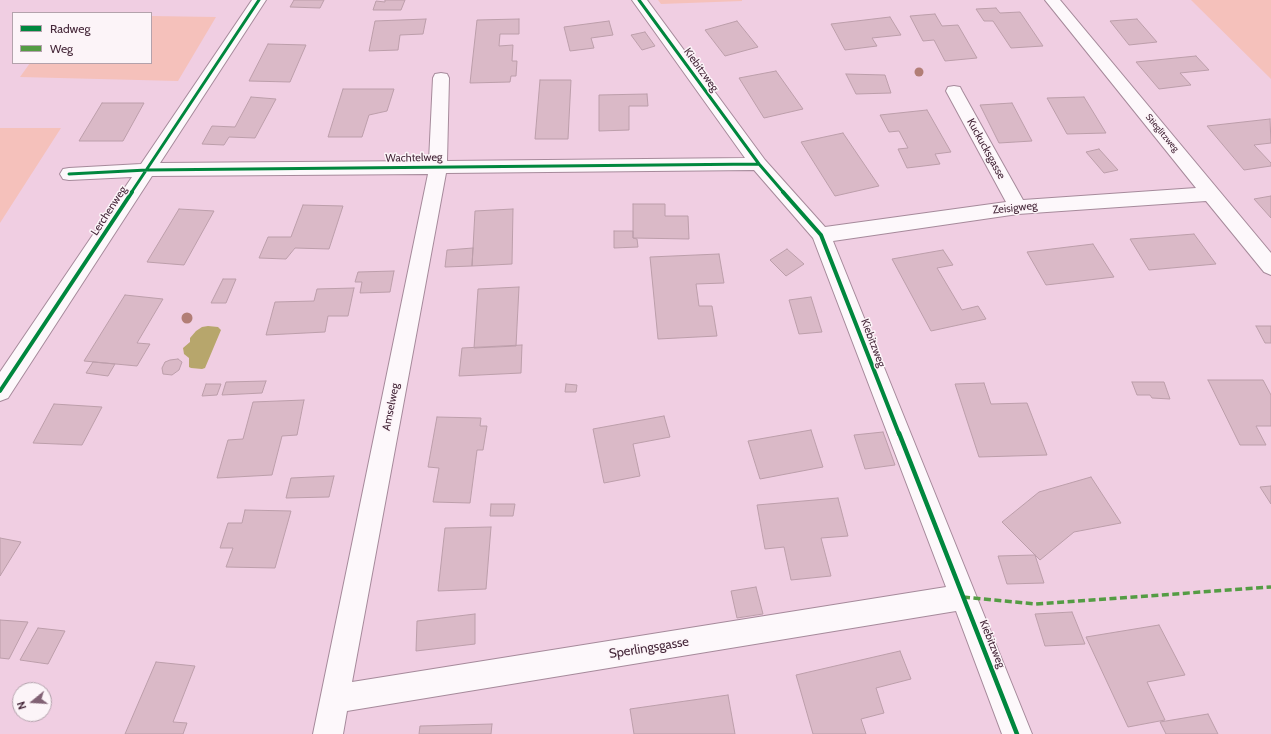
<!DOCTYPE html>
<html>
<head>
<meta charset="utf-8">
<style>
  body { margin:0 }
  #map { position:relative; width:1271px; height:734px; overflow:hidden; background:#f0cee2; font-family:Cabin,sans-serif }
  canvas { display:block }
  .legend { position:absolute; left:12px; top:12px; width:140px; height:52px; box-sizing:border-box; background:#fcf4f8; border:1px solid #b3a2ac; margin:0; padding:5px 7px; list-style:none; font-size:12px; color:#452739 }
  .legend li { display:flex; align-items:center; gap:8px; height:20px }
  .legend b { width:20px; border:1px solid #b3a2ac }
  .north { position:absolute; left:12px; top:682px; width:40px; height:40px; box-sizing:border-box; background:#fcf4f8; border:1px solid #b3a2ac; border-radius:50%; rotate:252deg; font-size:11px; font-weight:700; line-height:16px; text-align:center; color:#452739 }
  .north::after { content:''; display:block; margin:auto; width:14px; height:18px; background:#816174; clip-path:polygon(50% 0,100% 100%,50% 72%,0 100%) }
</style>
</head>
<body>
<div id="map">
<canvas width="1271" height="734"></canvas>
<ul class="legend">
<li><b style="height:5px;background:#00873e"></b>Radweg</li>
<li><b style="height:5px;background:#549c44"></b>Weg</li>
</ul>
<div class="north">N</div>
</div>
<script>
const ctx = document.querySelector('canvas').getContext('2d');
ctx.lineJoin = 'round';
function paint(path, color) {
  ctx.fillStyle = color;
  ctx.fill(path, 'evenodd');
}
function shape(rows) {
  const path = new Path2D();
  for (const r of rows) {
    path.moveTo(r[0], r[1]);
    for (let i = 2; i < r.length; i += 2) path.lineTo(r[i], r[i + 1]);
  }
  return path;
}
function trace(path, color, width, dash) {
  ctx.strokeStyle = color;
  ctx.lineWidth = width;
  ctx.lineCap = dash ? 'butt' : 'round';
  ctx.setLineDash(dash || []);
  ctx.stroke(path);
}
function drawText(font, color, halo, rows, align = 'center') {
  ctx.font = font + ' Cabin,sans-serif';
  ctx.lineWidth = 3;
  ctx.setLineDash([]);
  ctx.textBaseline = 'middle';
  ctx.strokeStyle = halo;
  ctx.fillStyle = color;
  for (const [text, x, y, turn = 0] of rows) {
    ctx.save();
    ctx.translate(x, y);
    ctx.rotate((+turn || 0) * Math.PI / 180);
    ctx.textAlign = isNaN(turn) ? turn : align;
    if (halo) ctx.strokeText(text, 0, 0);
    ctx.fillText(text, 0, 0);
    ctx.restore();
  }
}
const green = shape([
  [658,0,742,0,742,1,661,4],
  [1191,0,1271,0,1271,79],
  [151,16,216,17,178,81,20,77,30,63,151,63],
  [0,128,61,128,0,223]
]);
const water = shape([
  [208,326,218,327,221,330,205,368,202,369,191,368,189,367,189,358,184,354,183,348,190,342,190,338,196,331,202,327]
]);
const building = shape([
  [294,0,324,0,320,8,290,7,294,0],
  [385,0,405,0,401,10,373,10,376,1,385,2,385,0],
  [996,8,1000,13,1020,12,1043,46,1011,48,993,21,984,21,976,9,996,8],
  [935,14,942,26,958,25,977,58,945,61,934,40,923,41,910,16,935,14],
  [890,17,901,35,872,38,877,46,845,50,831,24,890,17],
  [426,19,423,34,400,35,398,50,369,51,375,21,426,19],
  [519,19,519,34,500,34,499,46,513,45,512,61,517,61,516,76,511,76,510,82,470,83,477,20,519,19],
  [1137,19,1157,42,1129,45,1110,21,1137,19],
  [609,21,613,35,591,38,594,48,570,51,564,27,609,21],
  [737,21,758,47,725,56,705,30,737,21],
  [645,32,655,46,642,50,631,35,645,32],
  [268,44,306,45,290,82,249,81,268,44],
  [1196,56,1209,70,1180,73,1191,85,1159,89,1136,62,1196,56],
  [776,71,803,109,764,118,739,78,776,71],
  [846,74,885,75,891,93,856,94,846,74],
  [540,80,571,80,568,139,535,139,540,80],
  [343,89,394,89,387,111,369,115,362,137,328,137,343,89],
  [647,94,648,106,629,106,629,130,599,131,599,95,647,94],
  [251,97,276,99,255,138,229,137,224,145,202,144,212,126,235,127,251,97],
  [1084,97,1106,133,1067,134,1047,98,1084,97],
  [102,103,144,103,123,141,79,141,102,103],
  [1012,103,1032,141,999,143,980,105,1012,103],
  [927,110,951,152,935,154,940,164,907,168,898,149,908,148,899,131,889,132,880,115,927,110],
  [1270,119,1271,143,1254,145,1271,163,1271,166,1244,170,1207,126,1270,119],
  [843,133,879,186,835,196,801,142,843,133],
  [1099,149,1118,170,1104,173,1086,152,1099,149],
  [1271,196,1271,218,1254,199,1271,196],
  [633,204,665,204,665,216,688,216,689,239,633,238,633,204],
  [303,205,343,206,329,249,295,248,286,259,259,258,268,237,291,237,303,205],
  [179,209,214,211,184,265,147,262,179,209],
  [513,209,512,264,472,266,475,211,513,209],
  [614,231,633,231,633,238,637,239,638,247,614,248,614,231],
  [1194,234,1216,264,1149,270,1130,239,1194,234],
  [1093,244,1114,277,1046,285,1027,252,1093,244],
  [473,248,472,266,445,267,447,250,473,248],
  [787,249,804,264,786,276,770,260,787,249],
  [943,250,953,265,937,268,962,310,978,306,986,319,931,331,892,259,943,250],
  [719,254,724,283,696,284,699,306,712,306,717,336,658,339,650,257,719,254],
  [394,271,390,292,360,293,362,282,355,282,358,272,394,271],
  [223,279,236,279,226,303,211,303,223,279],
  [519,287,516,346,474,348,478,289,519,287],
  [354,288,348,316,328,316,325,332,266,335,275,302,314,301,317,289,354,288],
  [125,295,163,299,137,343,150,344,137,366,84,361,125,295],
  [811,297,822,332,799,334,789,300,811,297],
  [1256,326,1271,326,1271,343,1265,343,1256,326],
  [522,345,521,373,459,376,462,348,522,345],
  [178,359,182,362,179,370,172,375,163,374,162,368,165,362,170,360,178,359],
  [93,362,115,364,108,376,86,373,93,362],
  [1208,380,1263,380,1271,395,1271,426,1256,426,1266,445,1240,445,1208,380],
  [266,381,262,393,222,395,226,382,266,381],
  [1132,382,1164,382,1170,399,1152,398,1150,395,1137,395,1132,382],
  [984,383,991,404,1027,403,1047,455,979,457,955,384,984,383],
  [206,384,221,384,217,395,202,396,206,384],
  [566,384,577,385,576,392,565,392,566,384],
  [304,400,297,435,282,436,272,475,217,478,228,440,243,439,253,402,304,400],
  [54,404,102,407,82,445,33,443,54,404],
  [664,416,670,437,633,444,640,476,604,483,593,429,664,416],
  [437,417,481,418,480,426,487,426,483,450,477,450,470,503,433,502,439,468,428,467,437,417],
  [811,430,823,467,760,479,748,441,811,430],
  [883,432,895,465,865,469,854,435,883,432],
  [334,476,329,497,286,498,291,478,334,476],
  [1091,477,1121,523,1074,532,1040,560,1002,522,1039,492,1091,477],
  [1271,486,1271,504,1260,487,1271,486],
  [838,498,848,536,821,538,831,576,791,580,784,547,765,549,757,505,838,498],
  [491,504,515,504,513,516,490,516,491,504],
  [245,510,291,511,275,568,226,567,233,548,220,548,228,523,242,523,245,510],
  [491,527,486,589,438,591,445,528,491,527],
  [0,538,21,542,0,576,0,538],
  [1035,555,1044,583,1007,584,998,556,1035,555],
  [756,587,763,614,737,618,731,591,756,587],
  [1072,612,1085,644,1045,646,1035,614,1072,612],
  [475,614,475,644,416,651,417,621,475,614],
  [0,620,28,622,9,659,0,658,0,620],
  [1159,625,1185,675,1147,682,1165,720,1128,727,1086,637,1159,625],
  [38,628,65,631,48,664,20,660,38,628],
  [900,651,911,679,876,688,884,713,861,719,866,734,813,734,796,675,900,651],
  [156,662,195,666,173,722,187,723,183,734,125,734,156,662],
  [728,695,735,734,634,734,630,709,728,695],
  [1208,714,1218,734,1166,734,1160,722,1208,714],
  [492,724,491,734,419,734,420,726,492,724]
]);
const minor = shape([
  [252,0,266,0,160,163,429,161,433,78,435,74,441,73,447,74,449,78,447,161,745,158,632,0,647,0,765,160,825,227,1006,202,946,91,948,87,954,86,960,87,962,91,1023,200,1196,188,1045,0,1060,0,1271,253,1271,275,1264,272,1206,201,1018,214,833,241,1032,734,1002,734,956,611,347,711,343,734,313,734,428,174,152,176,8,398,0,401,0,372,132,177,69,180,63,179,60,174,63,169,69,168,141,164,252,0],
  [754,170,813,238,946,587,352,682,446,173,754,170]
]);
const quiet = shape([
  [963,597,1036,604,1271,587]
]);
const cyclewayFar2 = shape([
  [639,0,759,164,784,193],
  [69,174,147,170,759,164],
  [131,193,259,0]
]);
const cyclewayFar1 = shape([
  [783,192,821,235,899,434],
  [0,391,132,192]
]);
const cycleway = shape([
  [899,433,1017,734]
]);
const trees = [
  [919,72,4.5],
  [187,318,5.5]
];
const farStreetnames = [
  ["Stieglitzweg",1162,133,50]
];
const streetNames = [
  ["Kiebitzweg",701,70,54],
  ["Kuckucksgasse",986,149,61],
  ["Wachtelweg",414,158,-1],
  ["Zeisigweg",1015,208,-6],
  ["Lerchenweg",109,211,-57],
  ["Kiebitzweg",873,343,69],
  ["Amselweg",391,407,-79],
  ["Kiebitzweg",992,644,68]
];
const nearStreetnames = [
  ["Sperlingsgasse",649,648,-9]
];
paint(green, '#f5c1bb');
paint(water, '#b7a66c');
paint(building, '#dab9c7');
trace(building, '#bc9eaa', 1);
trace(minor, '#a68a9b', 2);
paint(minor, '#fdf8fb');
trace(quiet, '#549c44', 3.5, [7, 3.5]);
trace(cyclewayFar2, '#00873e', 3);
trace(cyclewayFar1, '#00873e', 4);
trace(cycleway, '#00873e', 4.5);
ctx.fillStyle = '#b27e76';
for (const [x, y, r] of trees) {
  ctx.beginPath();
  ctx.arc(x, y, r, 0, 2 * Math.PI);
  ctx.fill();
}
drawText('9px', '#452739', '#fcf4f8', farStreetnames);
drawText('11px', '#452739', '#fcf4f8', streetNames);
drawText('13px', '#452739', '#fcf4f8', nearStreetnames);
</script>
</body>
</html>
